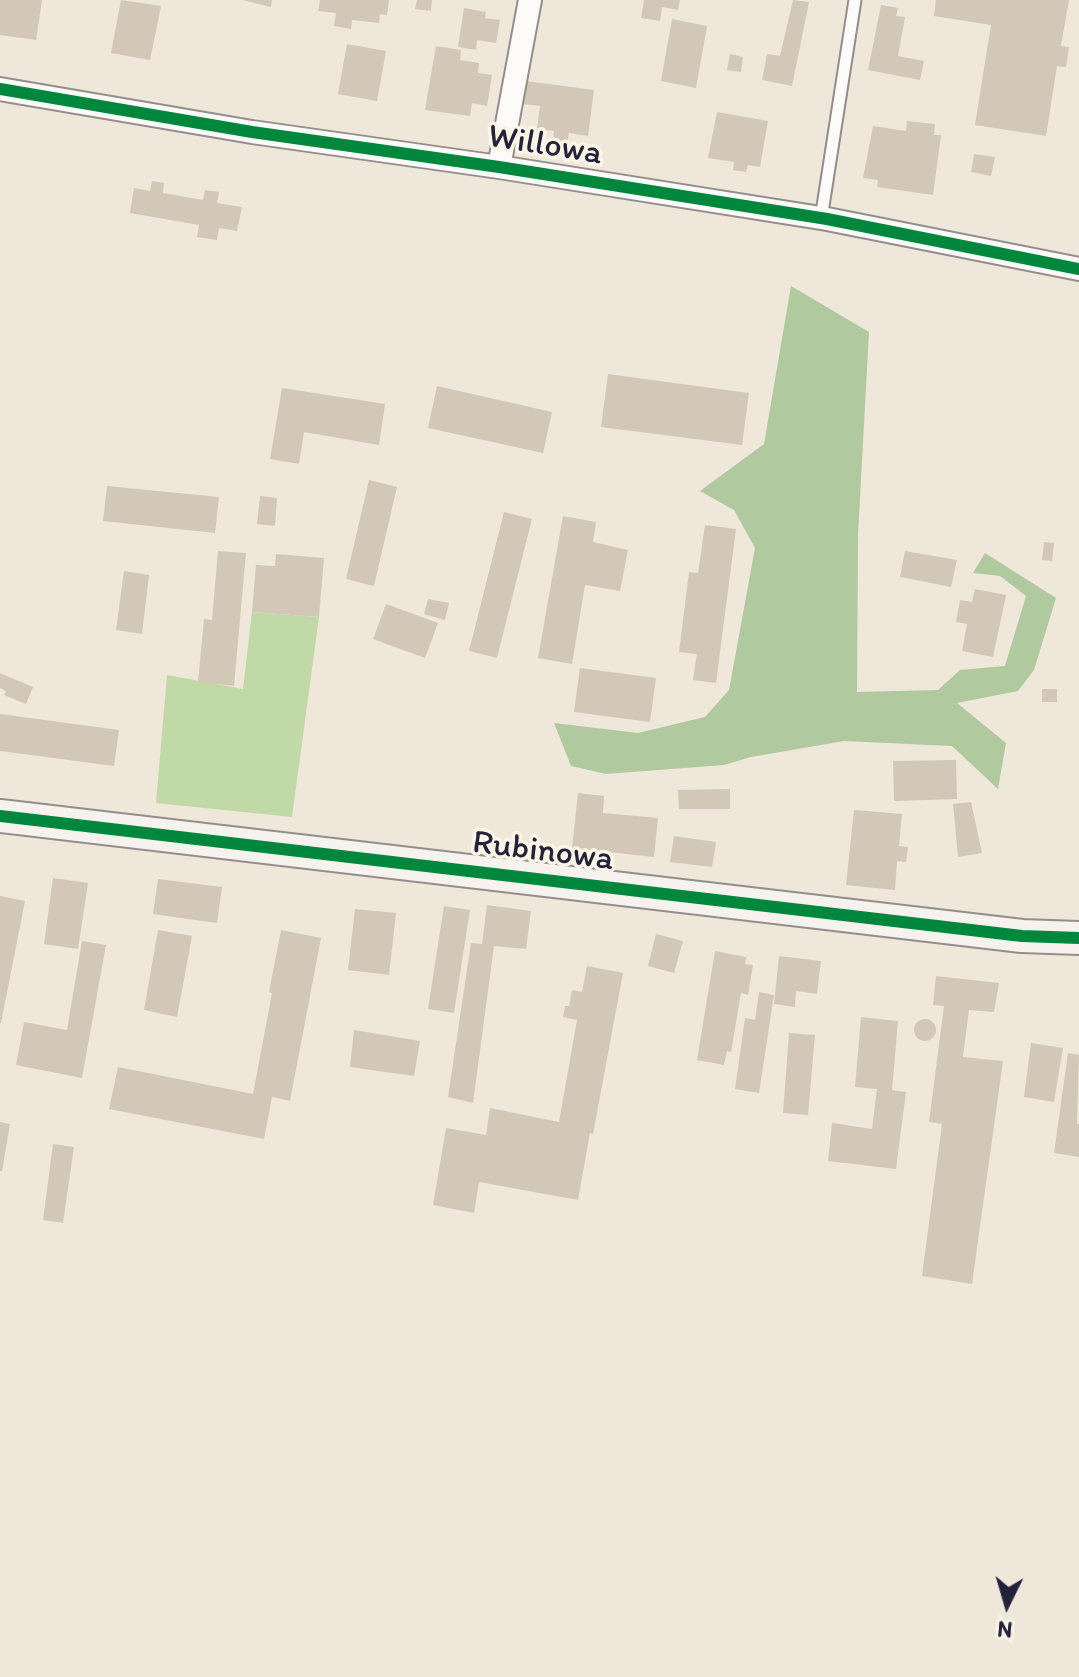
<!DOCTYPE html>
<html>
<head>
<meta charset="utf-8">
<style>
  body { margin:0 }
  #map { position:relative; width:1079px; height:1677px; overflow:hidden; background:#efe7da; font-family:Itim,sans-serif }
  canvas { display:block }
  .north { position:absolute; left:967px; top:1565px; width:80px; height:80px; -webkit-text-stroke:6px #fcf5e5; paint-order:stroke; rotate:185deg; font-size:22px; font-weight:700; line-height:32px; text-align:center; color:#22223b }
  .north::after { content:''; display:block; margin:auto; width:28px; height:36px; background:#22223b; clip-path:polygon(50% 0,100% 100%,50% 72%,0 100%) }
</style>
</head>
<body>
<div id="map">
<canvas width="1079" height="1677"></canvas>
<div class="north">N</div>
</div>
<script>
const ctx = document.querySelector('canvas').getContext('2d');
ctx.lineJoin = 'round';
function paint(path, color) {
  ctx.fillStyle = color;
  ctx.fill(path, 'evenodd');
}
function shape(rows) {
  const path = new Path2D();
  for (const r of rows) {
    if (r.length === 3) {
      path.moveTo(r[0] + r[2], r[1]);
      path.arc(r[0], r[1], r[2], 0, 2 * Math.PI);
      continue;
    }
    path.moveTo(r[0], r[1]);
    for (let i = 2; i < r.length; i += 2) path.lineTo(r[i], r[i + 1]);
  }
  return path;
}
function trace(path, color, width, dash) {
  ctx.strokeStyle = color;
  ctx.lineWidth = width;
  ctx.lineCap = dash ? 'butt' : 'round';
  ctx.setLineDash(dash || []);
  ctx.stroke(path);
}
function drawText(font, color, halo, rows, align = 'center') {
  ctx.font = font + ' Itim,sans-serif';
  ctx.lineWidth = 7;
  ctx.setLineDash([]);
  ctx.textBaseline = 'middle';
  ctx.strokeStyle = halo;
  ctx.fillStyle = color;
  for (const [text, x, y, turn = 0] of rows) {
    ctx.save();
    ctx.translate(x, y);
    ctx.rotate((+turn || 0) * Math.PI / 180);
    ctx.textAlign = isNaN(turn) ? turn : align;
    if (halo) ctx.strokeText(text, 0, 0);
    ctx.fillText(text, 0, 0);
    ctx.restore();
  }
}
const green = shape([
  [252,612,319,617,292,817,156,803,167,675,243,689]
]);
const forest = shape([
  [791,286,869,332,858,535,857,692,938,690,960,670,1005,666,1026,596,1000,576,973,573,985,553,1056,598,1034,670,1018,691,957,703,1006,743,998,789,952,746,844,741,751,757,724,765,606,774,571,766,554,723,638,733,705,717,729,690,755,548,734,510,700,491,764,444]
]);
const building = shape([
  [0,0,42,0,36,40,0,35],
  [121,0,161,6,150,60,111,53],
  [243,0,272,0,271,7],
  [320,0,389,0,387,15,380,14,379,23,352,20,351,29,334,26,336,13,318,11],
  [417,0,432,0,431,11,415,9],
  [644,0,680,0,678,10,662,7,660,21,641,18],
  [793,0,809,2,792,86,762,80,767,54,780,56],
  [936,0,1069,0,1061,46,1069,47,1066,67,1057,66,1046,136,975,125,991,25,934,16],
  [881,5,898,8,896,16,905,17,898,56,924,61,920,80,868,70],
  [464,8,486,12,485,18,500,20,496,43,477,40,476,50,458,47],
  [672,19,707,26,696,88,661,81],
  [347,44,386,51,377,101,338,94],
  [436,46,461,50,460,60,479,63,478,73,492,75,487,106,472,103,470,116,425,110],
  [730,54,743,57,741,72,727,70],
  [526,81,594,90,588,136,569,133,567,144,553,142,554,131,537,129,540,106,523,104],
  [717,112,768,121,760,167,748,165,746,172,733,170,734,162,708,158],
  [907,121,935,124,934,135,941,135,933,195,877,187,878,180,863,178,873,126,906,131],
  [974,154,995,157,991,176,971,172],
  [152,181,164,183,163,193,203,200,205,190,219,192,217,203,242,207,237,231,219,228,217,240,197,237,199,225,130,213,134,188,150,191],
  [608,374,749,393,742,445,601,427],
  [437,386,552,412,543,453,428,428],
  [282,388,385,404,379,445,304,432,299,464,270,459],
  [369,480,397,487,374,586,346,579],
  [107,486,219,497,215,533,103,521],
  [260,496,277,498,275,526,257,524],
  [504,512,532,519,497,658,469,651],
  [563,516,596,522,593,542,628,550,620,591,585,585,572,664,538,658],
  [705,525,736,529,716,683,693,680,697,654,679,652,689,572,698,573],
  [1044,542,1054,543,1052,561,1042,560],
  [218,551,246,553,234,686,198,682,204,619,212,620],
  [905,551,957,560,951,587,900,577],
  [276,554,324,558,319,617,252,612,256,565,275,566],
  [124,571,149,575,142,634,116,630],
  [975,589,1006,595,993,657,962,651,967,624,956,622,960,600,972,602],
  [428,599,449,603,445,620,424,614],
  [386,604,438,623,425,658,373,639],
  [580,668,656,678,650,722,574,712],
  [0,673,33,687,26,704,4,695,6,691,0,688],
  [1042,689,1057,689,1057,702,1042,702],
  [0,714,119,730,114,766,0,751],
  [956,760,957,799,894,801,893,761],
  [730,789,730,809,679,809,678,790],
  [578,793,604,796,603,813,658,818,654,857,572,848],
  [971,802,982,853,958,857,953,804],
  [854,810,902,814,899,846,908,847,906,862,897,861,895,890,846,885],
  [674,836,716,842,712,867,670,862],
  [53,878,88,883,78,949,44,944],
  [158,879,222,887,217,923,153,914],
  [0,896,25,901,1,1023,0,1023],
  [487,905,531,911,526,949,494,946,473,1103,448,1097,471,943,482,944],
  [444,906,470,910,454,1013,428,1009],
  [355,909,396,913,389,975,348,970],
  [158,930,192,936,177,1017,144,1010],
  [281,930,321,938,290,1101,272,1097,264,1139,109,1109,118,1067,253,1094,272,993,269,992],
  [656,934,683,941,674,973,648,966],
  [82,941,106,945,82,1078,16,1065,24,1022,67,1030],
  [715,951,746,957,745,964,753,965,748,995,741,993,731,1052,727,1051,724,1065,697,1060],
  [779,956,821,961,817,994,796,991,795,1007,774,1004],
  [587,966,623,973,593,1134,590,1133,578,1200,479,1182,474,1213,433,1205,446,1128,486,1135,490,1108,559,1122,577,1020,563,1017,565,1006,569,1006,572,990,582,992],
  [936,976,999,983,994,1012,969,1010,963,1057,1003,1061,972,1284,922,1276,942,1124,929,1122,944,1006,933,1005],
  [759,992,774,995,759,1093,735,1089,745,1018,755,1020],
  [861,1017,898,1021,892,1090,906,1092,896,1169,828,1161,832,1123,872,1129,877,1089,855,1087],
  [925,1030,11],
  [354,1030,420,1041,414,1076,350,1067],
  [789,1033,815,1035,808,1115,783,1113],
  [1031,1043,1063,1048,1054,1102,1024,1097],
  [1068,1053,1079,1055,1077,1124,1079,1124,1079,1157,1054,1153],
  [0,1122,10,1124,2,1171,0,1171],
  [53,1144,74,1147,63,1223,43,1220]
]);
const lane = shape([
  [821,219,855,0]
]);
const street = shape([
  [0,89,252,132,499,167,827,219,1079,269],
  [499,167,530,0]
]);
const secondary = shape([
  [0,816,1022,936,1079,938]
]);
const cycleway = shape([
  [0,89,252,132,499,167,827,219,1079,269],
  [0,816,1022,936,1079,938]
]);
const streetNames = [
  ["Willowa",545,146,9],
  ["Rubinowa",543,852,7]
];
paint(green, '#c1d9a7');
paint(forest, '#b0c99e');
paint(building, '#d3c8b8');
trace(lane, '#938e8c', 15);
trace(street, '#938e8c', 26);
trace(secondary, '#938e8c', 36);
trace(lane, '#fdfbf9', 11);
trace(street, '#fdfbf9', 22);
trace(secondary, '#f6f3ee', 32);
trace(cycleway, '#00873e', 12);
drawText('34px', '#22223b', '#fcf5e5', streetNames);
</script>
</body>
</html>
